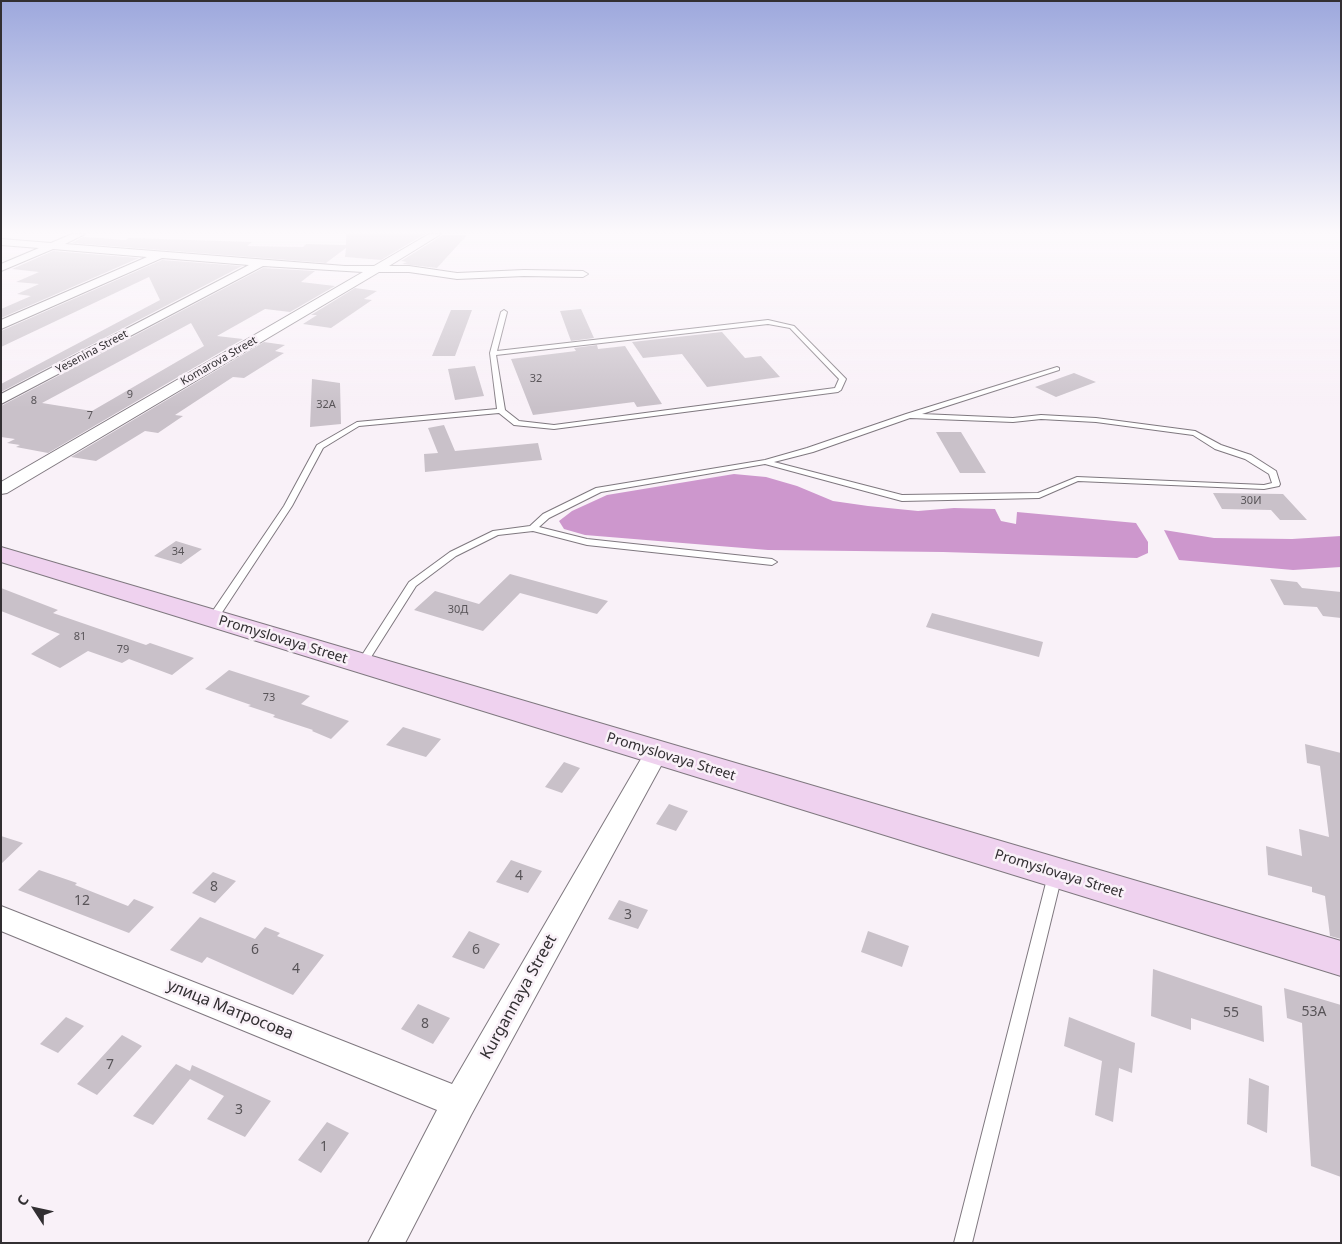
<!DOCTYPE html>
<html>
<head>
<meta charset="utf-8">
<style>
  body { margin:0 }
  #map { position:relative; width:1342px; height:1244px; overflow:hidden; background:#f9f1f8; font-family:"Noto Sans",sans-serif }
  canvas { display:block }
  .frame { position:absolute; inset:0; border:2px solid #322f32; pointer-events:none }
  .north { position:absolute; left:10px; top:1184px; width:50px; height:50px; -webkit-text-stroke:4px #f9f1f8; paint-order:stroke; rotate:305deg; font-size:14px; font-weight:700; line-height:20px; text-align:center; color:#322f32 }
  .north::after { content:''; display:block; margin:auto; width:18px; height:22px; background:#322f32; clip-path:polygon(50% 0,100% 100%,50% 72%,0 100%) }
</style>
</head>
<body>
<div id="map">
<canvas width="1342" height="1244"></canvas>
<div class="frame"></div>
<div class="north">С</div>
</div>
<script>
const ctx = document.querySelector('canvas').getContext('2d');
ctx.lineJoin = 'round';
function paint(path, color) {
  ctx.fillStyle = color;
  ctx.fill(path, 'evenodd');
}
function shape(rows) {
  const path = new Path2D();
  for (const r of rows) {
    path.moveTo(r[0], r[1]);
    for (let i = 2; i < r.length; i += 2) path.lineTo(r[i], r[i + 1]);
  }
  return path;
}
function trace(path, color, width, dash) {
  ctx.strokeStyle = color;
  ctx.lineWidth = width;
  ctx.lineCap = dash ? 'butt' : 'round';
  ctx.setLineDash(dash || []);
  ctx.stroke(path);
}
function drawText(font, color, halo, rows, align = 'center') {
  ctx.font = font + ' "Noto Sans",sans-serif';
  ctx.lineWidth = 5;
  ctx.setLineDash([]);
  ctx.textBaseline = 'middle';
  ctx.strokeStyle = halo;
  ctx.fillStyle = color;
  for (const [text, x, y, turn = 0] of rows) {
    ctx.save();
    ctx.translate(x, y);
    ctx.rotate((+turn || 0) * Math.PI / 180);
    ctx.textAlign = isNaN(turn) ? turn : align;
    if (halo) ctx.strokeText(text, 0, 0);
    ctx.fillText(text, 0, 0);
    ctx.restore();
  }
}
const water = shape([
  [734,474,766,477,797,486,833,501,868,506,918,511,954,508,995,509,1001,521,1016,524,1017,512,1136,523,1148,542,1148,553,1137,558,943,552,768,550,585,535,564,529,559,521,572,511,607,495],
  [1164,530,1214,538,1292,539,1341,536,1341,567,1293,570,1179,560]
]);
const building = shape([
  [346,234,425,234,381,260,345,257,346,248,326,263,72,243,83,237,125,240,129,238,252,242,247,246,303,247,306,244,346,245],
  [443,235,467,235,437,268,402,264,407,262,401,261],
  [53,251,139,258,1,318,1,309,31,296,17,294,39,284,16,282,39,272,12,269],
  [162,260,242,266,1,392,1,384,160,300,149,277,1,347,1,331],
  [263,268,315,271,301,282,335,286,290,312,265,309,217,336,243,339,48,453,16,447,20,445,7,443,15,439,1,437,1,406],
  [191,323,204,346,92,411,42,403],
  [355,288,377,291,364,299,372,300,331,328,303,324,317,315,311,315],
  [581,309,594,338,571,341,560,311],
  [451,310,472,310,455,356,432,356],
  [722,332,745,358,761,356,780,377,707,387,682,354,643,358,632,342],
  [264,342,285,345,275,351,284,353,244,378,233,377,175,415,183,416,158,433,145,431,96,461,71,457],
  [597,345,598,349,625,346,662,404,637,407,634,402,533,415,511,359,576,351,574,348],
  [475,366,484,396,455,400,448,369],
  [1074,373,1096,382,1056,397,1035,387],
  [312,379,340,383,341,424,310,427],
  [444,425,455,451,538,443,542,460,425,472,424,454,438,453,428,428],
  [936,432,961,432,986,473,960,473],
  [1213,493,1283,494,1307,520,1280,520,1271,510,1222,509],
  [176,541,202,549,181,564,154,556],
  [510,574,608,601,597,614,520,593,483,631,414,610,435,591,479,604],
  [1270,579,1297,582,1302,588,1341,592,1341,618,1323,616,1317,607,1284,605],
  [1,588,58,610,53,613,146,645,150,643,194,658,172,675,129,659,122,663,88,651,60,668,31,654,60,634,1,611],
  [932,613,1043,642,1039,657,926,627],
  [229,670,310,696,301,704,349,721,331,739,312,731,313,730,273,717,275,715,248,706,251,705,205,689],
  [403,727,441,739,426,757,386,745],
  [1305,744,1341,753,1341,939,1330,936,1325,896,1312,892,1312,887,1268,875,1266,846,1302,856,1299,829,1329,837,1320,766,1307,763],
  [564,762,580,768,562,793,545,787],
  [669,804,688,811,676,831,656,824],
  [1,836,23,843,1,864],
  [511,860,542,871,528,893,496,882],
  [39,870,77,883,75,885,128,906,134,899,154,907,129,933,18,890],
  [213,872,236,881,215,903,192,893],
  [619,900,648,910,638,929,608,919],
  [200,917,255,939,265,927,280,933,277,936,324,955,293,995,207,957,202,963,170,950],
  [469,931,500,944,484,969,452,957],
  [868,931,909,946,902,967,861,952],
  [1153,969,1262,1006,1264,1042,1191,1018,1191,1030,1151,1016],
  [1284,988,1341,1005,1341,1177,1311,1166,1302,1023,1287,1018],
  [418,1004,450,1018,433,1044,401,1029],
  [66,1017,84,1026,58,1053,40,1044],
  [1069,1017,1135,1043,1132,1073,1119,1068,1113,1122,1095,1115,1102,1061,1064,1046],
  [122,1035,142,1046,97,1095,77,1084],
  [176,1064,190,1071,192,1065,271,1101,245,1137,207,1119,224,1096,190,1079,153,1125,133,1116],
  [1249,1078,1269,1086,1267,1133,1247,1124],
  [327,1122,349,1133,321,1173,298,1160]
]);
const lane = shape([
  [504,310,507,312,497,351,768,320,794,326,846,379,841,390,838,392,554,429,514,425,499,413,359,426,323,448,292,506,217,620,209,620,208,618,284,506,317,445,357,422,497,409,490,353,501,312,504,310],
  [768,324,790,328,839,379,835,388,554,425,519,421,505,410,496,355,768,324],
  [1057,367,1059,368,1059,370,922,414,1013,418,1041,415,1096,418,1195,431,1221,445,1251,455,1276,471,1280,484,1279,486,1264,489,1078,481,1039,498,902,501,765,464,601,492,549,518,539,527,587,539,772,559,777,562,772,565,587,545,533,531,498,535,456,556,416,586,366,665,358,665,357,663,409,582,450,552,493,531,530,526,543,514,596,488,765,460,807,448,906,414,1057,367],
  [910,418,1013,422,1041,419,1096,422,1193,435,1215,449,1245,459,1269,474,1272,483,1264,485,1077,477,1038,493,902,495,774,462,813,452,910,418],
  [1055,870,1060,871,1062,875,972,1243,954,1243,1048,875,1050,871,1055,870]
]);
const street = shape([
  [72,234,85,234,65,244,345,266,374,266,429,234,441,234,389,266,409,266,457,273,524,270,583,271,588,274,583,277,524,276,457,279,409,272,379,272,7,493,1,494,1,482,363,272,263,266,1,404,1,394,249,265,162,258,1,329,1,320,147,257,53,249,1,271,1,264,39,248,1,245,1,239,51,243,72,234],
  [656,745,664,747,668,753,471,1115,405,1243,368,1243,437,1110,1,931,1,906,452,1084,648,747,656,745]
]);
const secondary = shape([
  [1,547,1341,941,1341,976,1,562,1,547]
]);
const farStreetnames = [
  ["Yesenina Street",92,352,-28],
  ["Komarova Street",219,361,-30]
];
const numberNames = [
  ["32",536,379],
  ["9",130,395],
  ["8",34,401],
  ["32А",326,405],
  ["7",90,416],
  ["30И",1251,501],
  ["34",178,552],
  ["30Д",458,610],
  ["81",80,637],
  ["79",123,650],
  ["73",269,698]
];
const streetNames = [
  ["Promyslovaya Street",283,640,17],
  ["Promyslovaya Street",671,757,17],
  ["Promyslovaya Street",1059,874,17]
];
const nearNumbernames = [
  ["4",519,876],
  ["8",214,887],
  ["12",82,901],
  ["3",628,915],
  ["6",255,950],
  ["6",476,950],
  ["4",296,969],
  ["53А",1314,1012],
  ["55",1231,1013],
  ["8",425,1024],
  ["7",110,1065],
  ["3",239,1110],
  ["1",324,1147]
];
const nearStreetnames = [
  ["Kurgannaya Street",519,997,-61],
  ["улица Матросова",230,1010,22]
];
paint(water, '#cd97cd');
paint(building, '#c9c1c9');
trace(lane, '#7f787f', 2);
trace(street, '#7f787f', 2);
trace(secondary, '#7f787f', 2);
paint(lane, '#fff');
paint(street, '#fff');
paint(secondary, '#efd2ef');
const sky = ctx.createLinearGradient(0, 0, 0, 408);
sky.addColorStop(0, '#9da8dd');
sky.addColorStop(0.57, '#fcf9fc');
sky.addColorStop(1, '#fcf9fc00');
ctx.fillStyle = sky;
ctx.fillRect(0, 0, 1342, 408);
drawText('11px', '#322f32', '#f9f1f8', farStreetnames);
drawText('11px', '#585458', null, numberNames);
drawText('14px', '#322f32', '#f9f1f8', streetNames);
drawText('14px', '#585458', null, nearNumbernames);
drawText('16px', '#322f32', '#f9f1f8', nearStreetnames);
</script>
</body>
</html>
